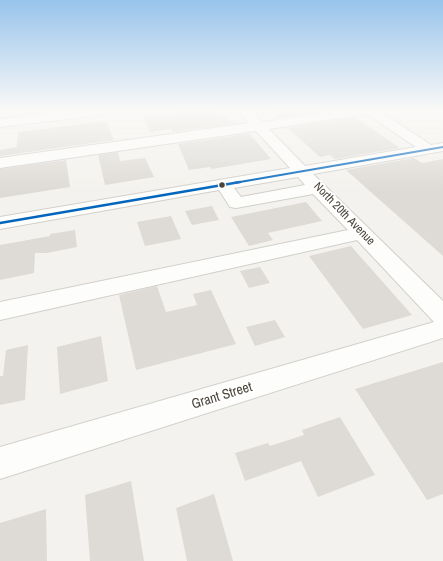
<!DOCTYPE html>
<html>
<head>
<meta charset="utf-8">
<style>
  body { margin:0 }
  canvas { display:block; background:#f4f2ee }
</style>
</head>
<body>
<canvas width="443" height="561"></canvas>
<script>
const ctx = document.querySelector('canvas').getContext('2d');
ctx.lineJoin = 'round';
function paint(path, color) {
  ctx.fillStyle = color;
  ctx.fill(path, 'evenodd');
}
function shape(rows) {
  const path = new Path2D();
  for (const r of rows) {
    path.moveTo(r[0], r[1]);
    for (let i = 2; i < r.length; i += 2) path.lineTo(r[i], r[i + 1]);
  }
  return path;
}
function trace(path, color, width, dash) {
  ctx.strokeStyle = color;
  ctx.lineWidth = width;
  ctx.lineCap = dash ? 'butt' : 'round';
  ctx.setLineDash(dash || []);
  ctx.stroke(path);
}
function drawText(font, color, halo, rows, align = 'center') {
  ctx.font = font + ' "Archivo Narrow",sans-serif';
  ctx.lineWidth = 4;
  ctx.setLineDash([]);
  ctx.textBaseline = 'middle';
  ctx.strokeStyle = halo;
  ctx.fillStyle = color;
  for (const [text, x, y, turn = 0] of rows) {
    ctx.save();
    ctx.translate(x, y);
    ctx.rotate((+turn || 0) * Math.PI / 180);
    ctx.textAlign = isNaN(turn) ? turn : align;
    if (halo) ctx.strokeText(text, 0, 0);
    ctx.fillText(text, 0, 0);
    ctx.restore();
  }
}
const building = shape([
  [181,111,220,111,228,121,237,120,239,123,172,132,171,129,150,132,142,116],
  [271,111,326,111,278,118],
  [355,117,400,148,335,159,330,155,320,157,288,128],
  [106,121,114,140,0,156,0,150,17,147,18,132],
  [247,134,250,134,271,159,212,169,210,167,189,170,178,144],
  [118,152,120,161,145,158,154,177,105,185,98,155],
  [414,158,422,163,443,159,443,256,346,170],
  [66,160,70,187,0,198,0,169],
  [306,202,322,221,268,233,273,240,249,246,231,217],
  [212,206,219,220,192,225,185,211],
  [171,216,181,239,145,246,137,222],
  [75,230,77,247,47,253,35,253,34,273,0,280,0,245,50,236,50,234],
  [351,246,412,315,363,329,309,256],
  [260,267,270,283,249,288,240,271],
  [157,286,166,312,197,305,193,294,211,290,236,344,136,370,119,295],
  [275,320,285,337,255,346,246,327],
  [101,336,108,381,60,394,57,347],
  [28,345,25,400,0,405,0,376,3,376,6,350],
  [443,362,443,494,427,500,355,389],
  [340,417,375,475,318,497,301,461,245,481,235,453,268,443,270,446,304,435,302,430],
  [131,481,144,561,90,561,85,495],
  [214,494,233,561,187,561,176,508],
  [46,509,47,561,0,561,0,523]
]);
const minor = shape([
  [67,111,106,111,104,114,100,115,0,127,0,119,67,111],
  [239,111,252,111,262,122,337,111,380,111,431,145,443,143,443,151,313,174,443,301,443,338,0,479,0,447,434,322,357,240,0,320,0,302,348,230,313,194,236,208,230,207,219,190,0,229,0,217,290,168,256,131,0,168,0,158,249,123,239,111],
  [367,114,416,147,305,166,269,129,367,114],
  [298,177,305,185,241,197,234,188,298,177]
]);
const bus1Far1 = shape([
  [234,183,443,147]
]);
const bus1 = shape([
  [0,223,240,182]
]);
const markers = [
  [222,185,3.5,"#4b4439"]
];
const streetNames = [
  ["North 20th Avenue",344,214,46]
];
const nearStreetnames = [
  ["Grant Street",222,396,-17]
];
paint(building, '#dedbd6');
trace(minor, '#d2d0cb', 2);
paint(minor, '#fdfdfc');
trace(bus1Far1, '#0065bd', 2);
trace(bus1, '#0065bd', 2.5);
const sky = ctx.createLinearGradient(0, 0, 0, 190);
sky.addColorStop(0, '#98c4ec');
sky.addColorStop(0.58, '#faf9f7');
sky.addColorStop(1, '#faf9f700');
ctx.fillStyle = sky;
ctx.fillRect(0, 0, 443, 190);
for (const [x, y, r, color] of markers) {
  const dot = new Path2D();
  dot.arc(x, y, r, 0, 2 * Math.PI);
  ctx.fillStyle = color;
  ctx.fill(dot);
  trace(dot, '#fff', 1.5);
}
drawText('12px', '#4b4439', '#fff', streetNames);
drawText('14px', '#4b4439', '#fff', nearStreetnames);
</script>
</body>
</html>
